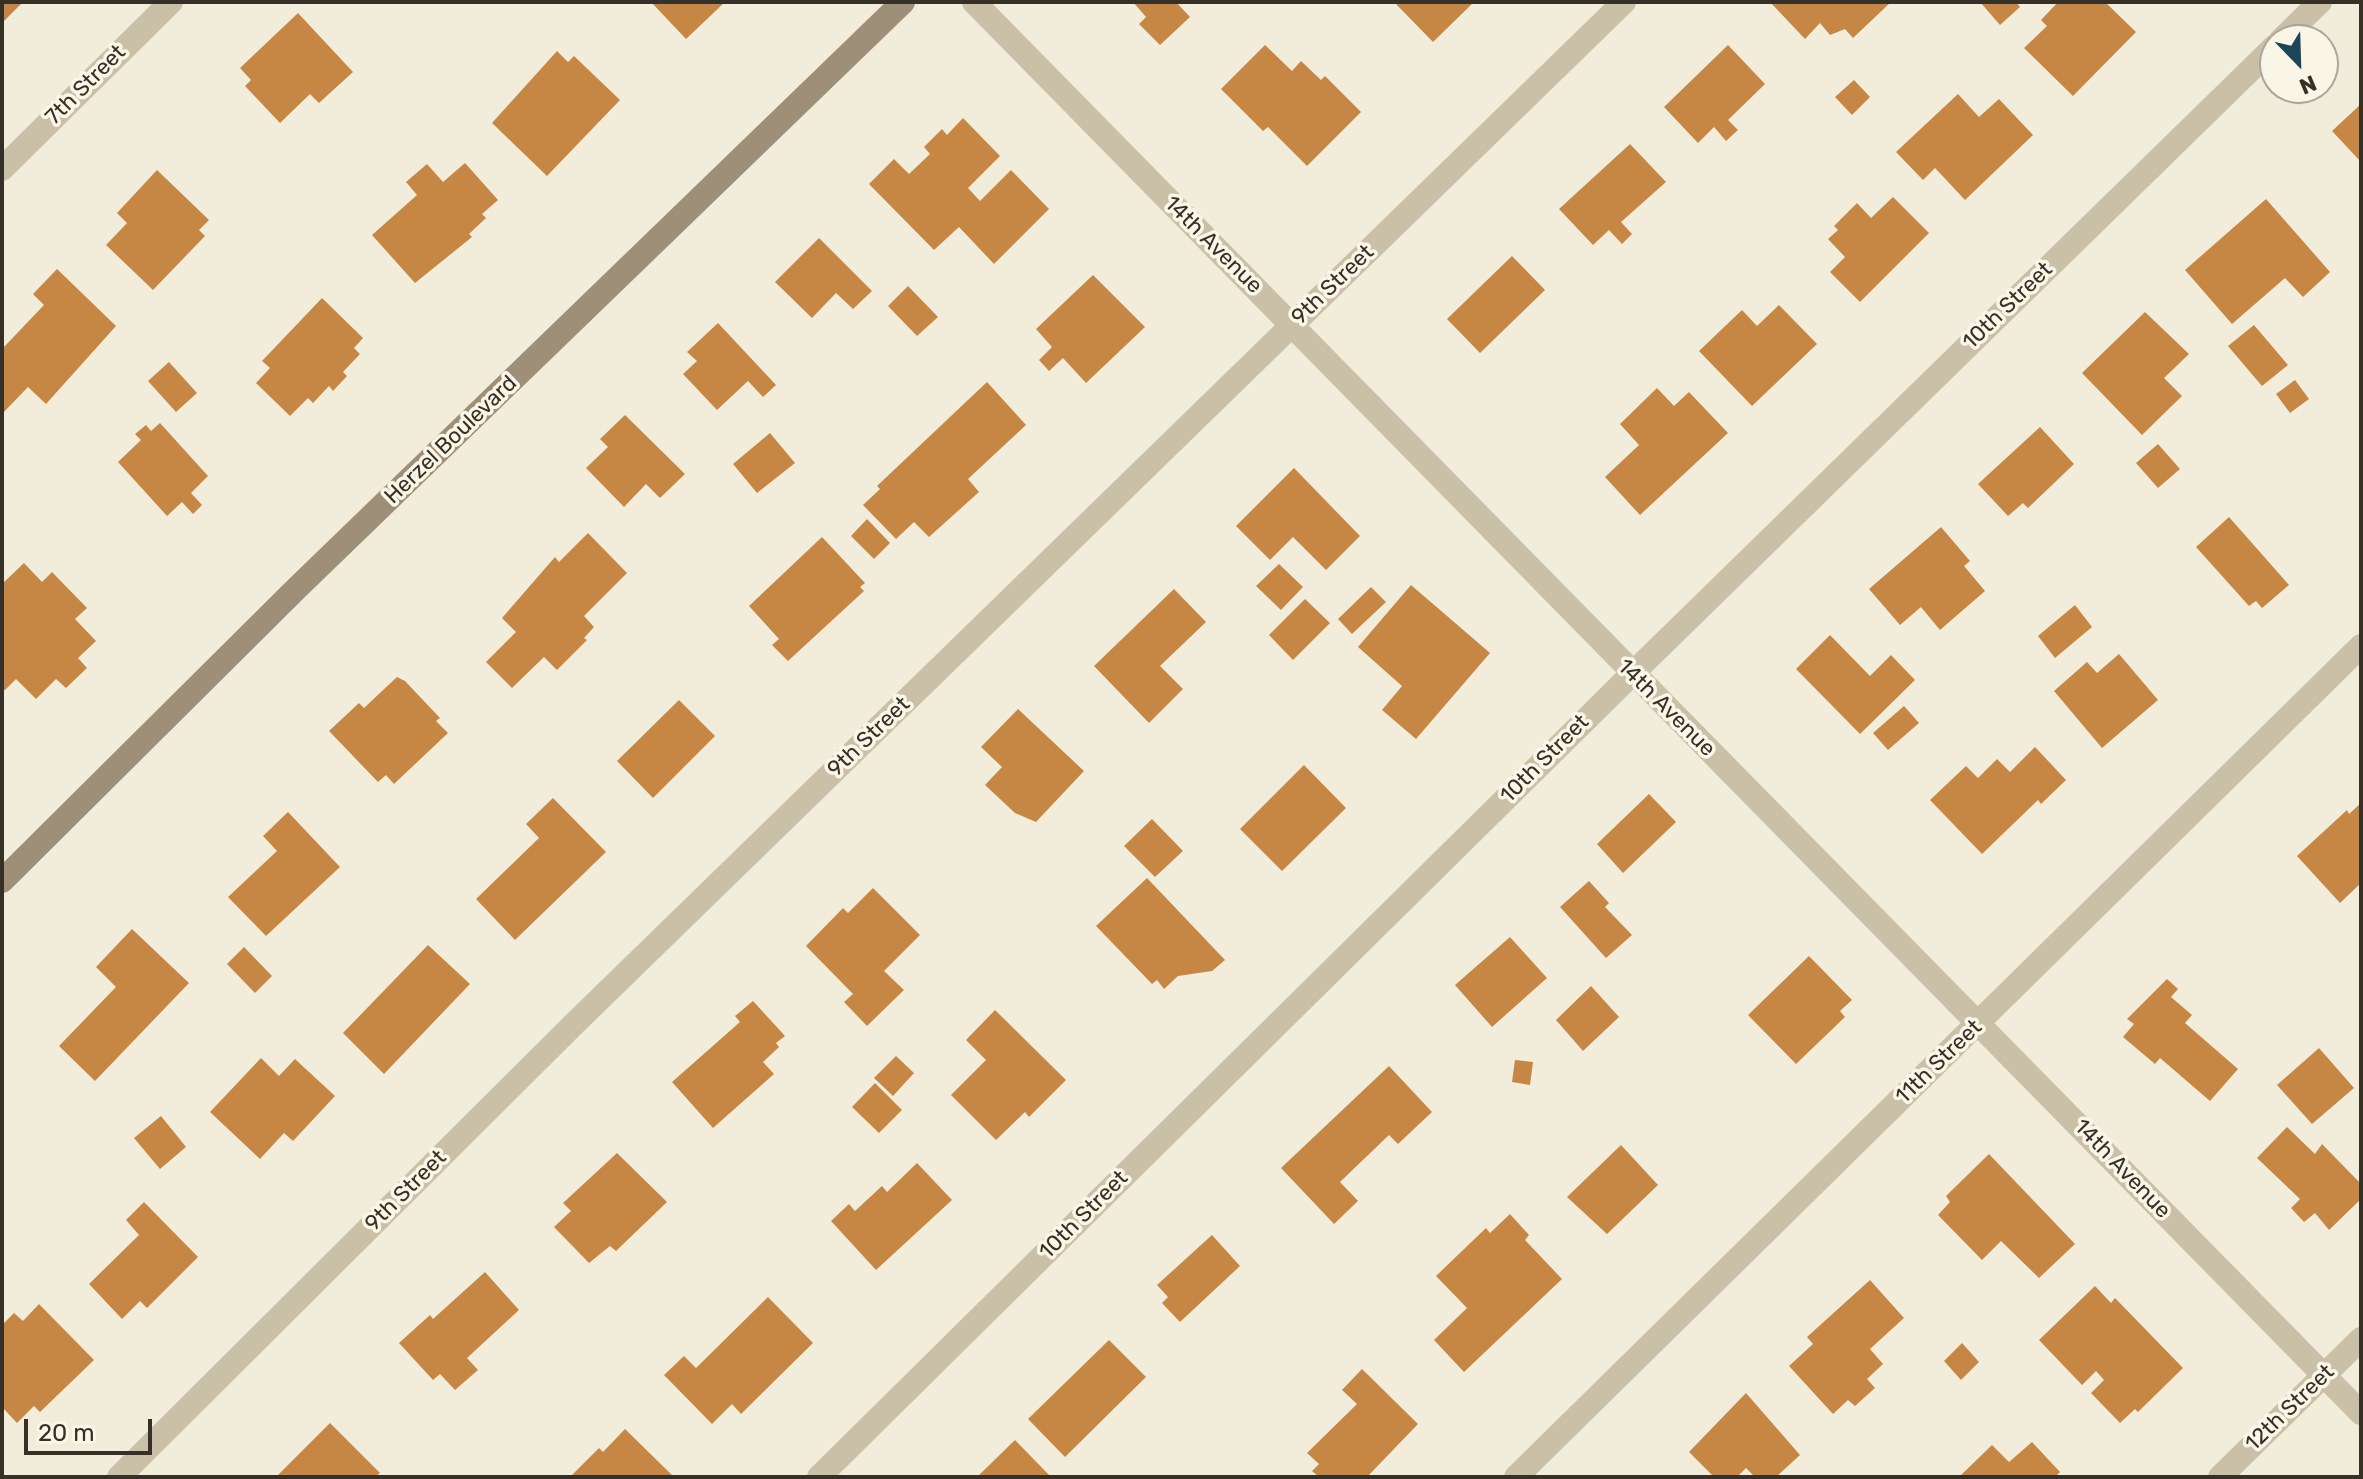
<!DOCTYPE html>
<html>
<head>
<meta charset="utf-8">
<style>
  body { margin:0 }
  #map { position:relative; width:2363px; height:1479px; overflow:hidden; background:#f2eddb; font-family:Rubik,sans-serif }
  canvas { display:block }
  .frame { position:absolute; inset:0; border:4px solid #363027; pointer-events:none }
  .north { position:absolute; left:2259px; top:24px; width:80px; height:80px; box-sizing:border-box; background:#faf6e7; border:2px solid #aca79a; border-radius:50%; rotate:157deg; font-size:22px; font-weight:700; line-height:32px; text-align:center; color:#363027 }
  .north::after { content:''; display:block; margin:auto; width:28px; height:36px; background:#1d4558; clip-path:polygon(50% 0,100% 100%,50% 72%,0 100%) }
  .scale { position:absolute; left:24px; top:1419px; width:128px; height:36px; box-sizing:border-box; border:4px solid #363027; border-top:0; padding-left:10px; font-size:24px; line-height:28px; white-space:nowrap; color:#363027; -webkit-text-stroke:6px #faf6e7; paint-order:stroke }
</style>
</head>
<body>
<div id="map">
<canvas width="2363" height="1479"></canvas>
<div class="frame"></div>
<div class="north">N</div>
<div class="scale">20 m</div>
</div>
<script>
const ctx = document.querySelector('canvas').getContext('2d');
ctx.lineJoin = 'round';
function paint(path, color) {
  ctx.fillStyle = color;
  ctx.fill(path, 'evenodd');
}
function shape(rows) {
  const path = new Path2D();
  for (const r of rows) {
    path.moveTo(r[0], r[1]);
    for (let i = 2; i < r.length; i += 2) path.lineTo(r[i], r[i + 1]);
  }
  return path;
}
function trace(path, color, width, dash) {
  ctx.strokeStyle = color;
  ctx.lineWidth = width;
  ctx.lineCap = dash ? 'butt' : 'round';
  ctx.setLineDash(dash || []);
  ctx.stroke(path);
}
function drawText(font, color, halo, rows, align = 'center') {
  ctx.font = font + ' Rubik,sans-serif';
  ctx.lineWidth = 7;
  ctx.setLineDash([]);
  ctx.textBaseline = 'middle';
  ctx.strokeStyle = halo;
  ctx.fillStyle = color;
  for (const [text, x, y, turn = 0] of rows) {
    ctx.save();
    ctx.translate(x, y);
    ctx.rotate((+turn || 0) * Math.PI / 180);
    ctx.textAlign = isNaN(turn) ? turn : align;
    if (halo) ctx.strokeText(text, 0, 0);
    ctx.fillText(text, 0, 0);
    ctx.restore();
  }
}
const building = shape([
  [2,2,23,2,2,23],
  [651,2,725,2,686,39],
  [1133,2,1176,2,1190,17,1160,45,1139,24,1146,17],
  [1394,2,1474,2,1433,42],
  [1770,2,1891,2,1853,38,1845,29,1830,35,1820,23,1805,39],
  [1980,2,2016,2,2020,7,2000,25],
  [2058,2,2105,2,2136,32,2073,96,2024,48,2047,26,2041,20],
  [298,13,353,72,319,103,310,94,280,123,245,86,251,80,240,68],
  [1265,45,1292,71,1301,61,1321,80,1325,76,1361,112,1307,166,1268,127,1263,131,1221,89],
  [1728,45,1765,84,1728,120,1738,130,1726,141,1714,127,1698,143,1664,107],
  [557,51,568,62,574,56,620,100,547,176,492,123],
  [1854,80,1870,97,1852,115,1835,97],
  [1958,94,1979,117,1999,99,2033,135,1965,200,1935,168,1923,180,1896,152],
  [2361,104,2361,162,2332,131],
  [963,118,1000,156,968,188,980,201,1011,170,1049,209,994,264,959,227,934,250,869,184,894,159,909,174,930,154,924,147,942,129,947,135],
  [1630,144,1666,182,1621,222,1632,234,1622,244,1609,230,1593,245,1559,209],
  [465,163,498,200,482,214,486,218,469,234,472,237,415,283,372,235,417,195,406,182,427,164,443,182],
  [157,170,209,220,199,230,205,236,153,290,106,245,127,223,117,213],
  [1893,197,1929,233,1860,302,1830,272,1845,257,1828,239,1838,230,1834,226,1857,203,1871,218],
  [2266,199,2330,272,2303,297,2285,278,2232,324,2185,270],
  [819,238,872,291,853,309,836,293,812,318,775,282],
  [1512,256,1545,290,1480,353,1447,319],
  [57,269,116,326,46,404,28,387,2,414,2,349,44,305,33,294],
  [1093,275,1145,327,1086,383,1063,358,1049,371,1039,360,1052,347,1036,329],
  [908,286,938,317,917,336,888,306],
  [322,298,363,338,354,348,360,354,343,372,347,376,333,391,329,386,313,403,308,398,290,416,256,383,270,368,262,361],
  [1779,305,1817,344,1752,406,1699,351,1742,310,1757,326],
  [2145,312,2189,354,2164,378,2182,396,2142,435,2082,373],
  [718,323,776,385,763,397,748,381,717,410,683,374,697,361,687,352],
  [2254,325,2288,365,2262,386,2228,346],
  [169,362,197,393,176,412,148,381],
  [2295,380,2309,399,2290,413,2276,394],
  [987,382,1026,425,968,479,979,492,929,537,914,522,896,539,863,505,880,489,877,486],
  [1657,388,1674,406,1689,392,1728,433,1640,515,1605,477,1639,445,1620,424],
  [625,415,685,474,660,498,646,484,624,507,586,468,608,447,600,439],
  [160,423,208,476,191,493,202,505,193,514,182,502,167,516,118,462,141,440,135,434,146,425,151,431],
  [2040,427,2074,464,2028,508,2023,503,2008,516,1978,484],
  [770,433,795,463,757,493,733,464],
  [2158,444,2180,469,2158,488,2136,463],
  [1294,468,1360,536,1326,570,1293,537,1270,560,1236,526],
  [2229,517,2289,585,2262,608,2256,601,2249,606,2196,547],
  [867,519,890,543,874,559,851,536],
  [1941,527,1970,561,1964,566,1985,591,1940,630,1921,607,1900,625,1869,589],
  [588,533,627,573,584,616,594,627,584,638,587,640,557,670,544,657,512,688,486,662,516,632,502,618,555,557,559,562],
  [822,537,865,583,860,587,864,591,788,661,772,645,779,639,749,606],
  [24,563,42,582,52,572,87,608,75,619,96,641,78,658,87,668,66,688,56,679,36,699,16,679,5,690,2,688,2,584],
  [1279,564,1303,587,1281,610,1256,586],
  [1411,585,1490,653,1416,739,1382,710,1402,686,1358,647],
  [1371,587,1386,602,1352,634,1338,619],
  [1174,589,1206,622,1160,666,1183,689,1149,723,1094,666],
  [1305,599,1330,623,1293,660,1269,635],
  [2075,605,2092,627,2055,658,2038,636],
  [1830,635,1870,676,1891,655,1915,680,1860,734,1796,669],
  [2119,654,2158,700,2102,748,2054,691,2087,662,2097,673],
  [397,677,405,681,440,718,436,721,448,733,394,784,386,775,378,782,329,731,359,703,364,708],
  [679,700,715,736,653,798,617,761],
  [1904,706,1919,723,1888,750,1873,733],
  [1018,709,1084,771,1036,822,1015,813,985,785,1002,767,981,747],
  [2035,747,2066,780,2041,804,2038,800,1982,854,1930,800,1966,766,1978,778,1997,759,2010,772],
  [1304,765,1346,808,1282,871,1240,829],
  [1649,794,1676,822,1623,873,1597,844],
  [553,798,606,852,515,940,476,899,539,838,526,824],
  [2361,803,2361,883,2340,903,2297,856,2347,810,2349,814],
  [288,812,340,867,266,936,228,897,277,851,263,836],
  [1152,819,1183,851,1155,877,1124,846],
  [1147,878,1225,960,1212,971,1178,976,1164,989,1157,980,1152,984,1096,926],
  [1589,881,1609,903,1605,907,1632,935,1606,958,1560,907],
  [873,888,920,935,884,971,904,990,867,1026,844,1002,853,994,806,946,843,908,848,913],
  [132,929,189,983,95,1081,59,1046,116,987,96,967],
  [1510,937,1547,978,1492,1027,1455,985],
  [428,945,470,984,384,1074,343,1033],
  [244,947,272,976,255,993,227,964],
  [1809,956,1852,1000,1840,1011,1845,1017,1796,1064,1748,1015],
  [2167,979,2178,989,2171,997,2192,1015,2185,1023,2238,1069,2210,1101,2160,1058,2155,1064,2123,1037,2134,1024,2127,1019],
  [1591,986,1619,1017,1583,1051,1556,1020],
  [753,1001,785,1036,776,1043,779,1047,763,1062,774,1074,713,1128,672,1082,740,1022,735,1016],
  [995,1010,1066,1080,1029,1117,1025,1112,996,1140,951,1095,986,1060,966,1040],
  [2319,1048,2354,1088,2312,1124,2277,1085],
  [896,1056,914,1073,893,1096,874,1078],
  [261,1058,279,1076,295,1059,335,1096,293,1141,284,1133,260,1159,210,1112],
  [1515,1060,1533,1062,1530,1085,1512,1082],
  [1389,1066,1432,1112,1398,1144,1389,1135,1340,1182,1358,1201,1334,1224,1281,1168],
  [875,1083,902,1110,879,1133,852,1107],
  [161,1116,186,1147,160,1169,134,1138],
  [2287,1127,2315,1154,2322,1144,2361,1184,2361,1199,2329,1230,2315,1213,2304,1222,2291,1208,2300,1199,2257,1158],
  [1621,1145,1658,1185,1607,1234,1567,1197],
  [617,1153,667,1202,616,1251,610,1246,589,1263,554,1227,571,1211,563,1203],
  [1989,1154,2075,1244,2039,1278,2001,1241,1982,1260,1938,1215,1950,1202,1946,1196],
  [917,1163,952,1200,876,1270,831,1221,849,1204,855,1211,882,1186,887,1192],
  [144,1202,198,1257,147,1308,140,1301,122,1319,89,1284,139,1235,126,1220],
  [1510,1214,1529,1235,1525,1240,1562,1279,1464,1372,1434,1340,1467,1308,1436,1276,1486,1228,1490,1233],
  [1212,1235,1240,1266,1180,1322,1162,1303,1168,1297,1157,1285],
  [485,1272,519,1310,467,1358,478,1370,455,1390,440,1374,433,1380,399,1343,430,1315,433,1319],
  [1870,1280,1904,1318,1870,1349,1883,1364,1867,1379,1875,1388,1855,1406,1848,1400,1833,1414,1789,1366,1813,1344,1807,1337],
  [2095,1286,2111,1303,2115,1298,2183,1368,2138,1412,2135,1409,2120,1423,2091,1393,2104,1380,2096,1371,2082,1385,2039,1340],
  [768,1297,813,1343,741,1414,732,1404,712,1424,664,1375,684,1356,696,1368],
  [39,1304,94,1360,40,1412,34,1406,17,1423,2,1407,2,1325,14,1313,23,1321],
  [1109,1340,1146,1377,1065,1457,1028,1419],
  [1962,1343,1979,1362,1961,1380,1944,1361],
  [1362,1369,1418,1424,1367,1477,1319,1477,1312,1471,1319,1464,1307,1453,1357,1404,1342,1390],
  [1746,1393,1800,1455,1776,1477,1755,1477,1746,1468,1737,1477,1714,1477,1689,1452],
  [330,1423,380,1473,375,1477,276,1477],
  [625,1429,674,1477,570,1477,599,1448,603,1452],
  [1015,1440,1051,1477,977,1477],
  [2032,1442,2060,1472,2055,1477,1959,1477,1992,1445,2009,1462]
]);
const street = shape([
  [974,2,2361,1413],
  [2281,40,2320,2],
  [2,169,171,2],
  [119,1477,573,1025,1624,2],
  [819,1477,1632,674,2275,46],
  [1516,1477,2361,646],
  [2220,1477,2361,1339]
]);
const secondary = shape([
  [2,881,298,587,903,2]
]);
const streetNames = [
  ["7th Street",86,85,-45],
  ["14th Avenue",1213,245,45],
  ["9th Street",1333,285,-44],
  ["10th Street",2008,306,-44],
  ["Herzel Boulevard",451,440,-44],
  ["14th Avenue",1666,708,45],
  ["9th Street",869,737,-44],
  ["10th Street",1545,759,-45],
  ["11th Street",1939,1062,-44],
  ["14th Avenue",2122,1169,46],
  ["9th Street",406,1191,-45],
  ["10th Street",1084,1215,-45],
  ["12th Street",2290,1408,-44]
];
paint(building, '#c78744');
trace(street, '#cac0a7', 24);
trace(secondary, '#9e9078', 24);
drawText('22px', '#363027', '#faf6e7', streetNames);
</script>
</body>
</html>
